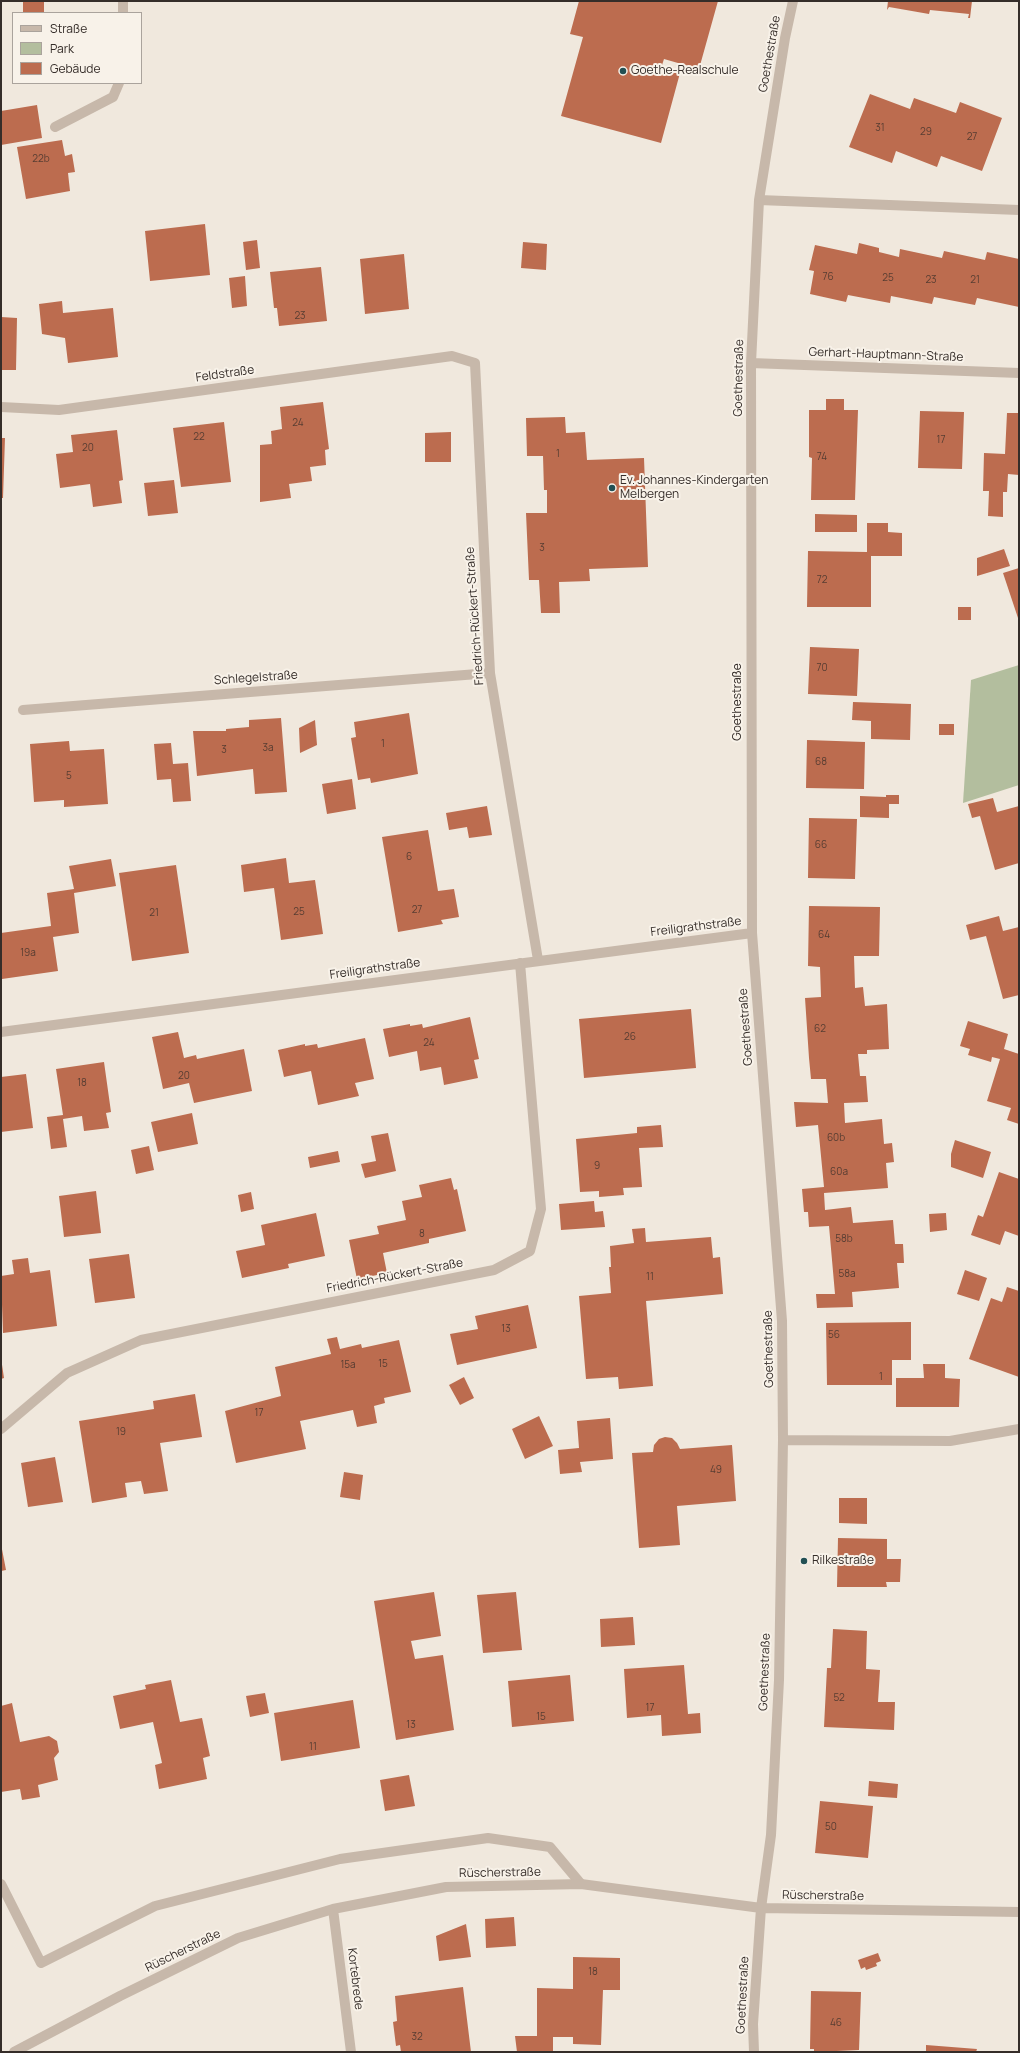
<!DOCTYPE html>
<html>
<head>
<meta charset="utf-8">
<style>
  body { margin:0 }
  #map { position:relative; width:1020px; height:2053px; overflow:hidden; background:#f0e8dd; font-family:Manrope,sans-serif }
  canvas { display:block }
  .frame { position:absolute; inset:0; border:2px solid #352d29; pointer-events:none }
  .legend { position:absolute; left:12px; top:12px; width:130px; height:72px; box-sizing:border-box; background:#f8f2e9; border:1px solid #aaa39c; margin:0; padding:5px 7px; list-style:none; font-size:12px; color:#352d29 }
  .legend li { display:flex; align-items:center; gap:8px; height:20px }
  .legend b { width:20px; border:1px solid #aaa39c }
</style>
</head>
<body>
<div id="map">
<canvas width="1020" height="2053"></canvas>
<div class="frame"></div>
<ul class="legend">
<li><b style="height:5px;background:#c7b8aa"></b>Straße</li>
<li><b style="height:11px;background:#b3be9e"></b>Park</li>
<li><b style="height:11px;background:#bc6c4f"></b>Gebäude</li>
</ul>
</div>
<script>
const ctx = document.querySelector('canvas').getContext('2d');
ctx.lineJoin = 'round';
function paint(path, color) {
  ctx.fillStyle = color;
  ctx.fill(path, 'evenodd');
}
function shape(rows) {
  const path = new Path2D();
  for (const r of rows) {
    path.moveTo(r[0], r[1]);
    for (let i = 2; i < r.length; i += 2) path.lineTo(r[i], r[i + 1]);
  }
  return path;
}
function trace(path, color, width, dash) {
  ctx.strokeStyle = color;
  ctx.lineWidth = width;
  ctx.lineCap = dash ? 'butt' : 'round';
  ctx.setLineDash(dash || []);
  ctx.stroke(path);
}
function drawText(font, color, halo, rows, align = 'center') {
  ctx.font = font + ' Manrope,sans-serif';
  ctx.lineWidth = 4;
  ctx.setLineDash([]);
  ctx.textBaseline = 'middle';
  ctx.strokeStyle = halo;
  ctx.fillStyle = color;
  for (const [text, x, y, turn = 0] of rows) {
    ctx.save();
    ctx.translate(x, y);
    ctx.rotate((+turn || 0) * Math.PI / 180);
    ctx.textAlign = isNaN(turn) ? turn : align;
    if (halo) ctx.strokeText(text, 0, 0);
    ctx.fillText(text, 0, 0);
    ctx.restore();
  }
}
const green = shape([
  [1019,665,1019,785,963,803,971,680]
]);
const building = shape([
  [23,1,44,1,44,13,23,13],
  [579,1,718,1,699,69,664,59,661,68,680,73,661,143,561,116,583,37,570,34],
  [888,1,972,1,970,18,968,18,969,14,950,12,930,10,929,14,889,7,887,10],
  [870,94,910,109,914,98,956,113,960,102,1002,118,982,171,941,156,937,167,896,151,892,163,849,147],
  [37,105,42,138,1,145,1,111],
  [62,140,65,156,72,154,75,172,68,173,70,191,26,199,17,147],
  [205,224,210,275,150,281,145,231],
  [257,240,260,268,246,270,243,242],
  [523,242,547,244,546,270,521,268],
  [859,243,879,248,879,252,899,257,900,249,942,258,944,251,985,260,987,252,1019,259,1019,307,977,298,975,305,934,297,932,304,891,296,890,303,848,295,846,302,810,294,814,271,809,270,815,245,857,254],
  [404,254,409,309,365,314,360,259],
  [321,267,327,321,279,326,277,308,274,308,270,272],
  [245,276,247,306,232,308,229,278],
  [62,301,63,313,113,308,118,357,68,363,65,338,42,334,39,304],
  [1,317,17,318,16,370,1,370],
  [826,399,844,399,844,410,858,410,855,500,811,500,812,458,809,457,809,410,826,410],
  [323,402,329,449,325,450,326,465,310,467,312,481,289,484,291,498,260,502,260,445,272,444,271,431,282,429,280,407],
  [920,411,964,412,962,469,918,468],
  [1007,413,1019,413,1019,475,1008,474,1007,492,1003,492,1003,517,988,516,989,491,983,491,984,453,1005,454],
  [565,417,566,433,585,432,587,460,644,458,648,567,589,569,590,581,559,582,560,613,541,613,539,580,529,580,526,513,547,513,547,490,544,490,543,456,527,456,526,418],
  [224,422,231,482,181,487,173,428],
  [117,430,123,480,119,481,122,503,93,507,90,484,60,488,56,454,73,452,71,435],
  [451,432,451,462,425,462,425,433],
  [1,438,5,438,3,498,1,498],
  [174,480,178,513,148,516,144,483],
  [815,514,857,515,857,532,815,532],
  [867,523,888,523,888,532,902,533,902,556,871,556,871,607,807,607,808,551,867,552],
  [1004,549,1010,566,977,576,977,558],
  [1019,568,1019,621,1003,573],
  [958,607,971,607,971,620,958,620],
  [810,647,859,649,857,696,808,694],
  [853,702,911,704,910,740,871,739,871,721,852,720],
  [409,713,418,774,371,783,370,778,358,780,351,738,356,737,354,722],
  [281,718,287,792,255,794,253,769,197,776,193,731,226,731,226,729,249,727,249,720],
  [315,720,317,745,300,753,299,728],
  [939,724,954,724,954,735,939,735],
  [807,740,865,742,864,789,806,788],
  [69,741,70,751,104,749,108,804,64,807,64,800,34,802,30,744],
  [171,743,173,764,188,763,191,801,173,802,171,779,157,780,154,744],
  [352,779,356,809,327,814,322,784],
  [886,795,899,795,899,804,889,804,889,818,860,817,860,796,886,797],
  [993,798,997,812,1019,806,1019,863,995,870,980,816,972,818,968,804],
  [487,806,492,835,469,838,467,827,449,830,446,813],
  [809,818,857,819,855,879,808,878],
  [428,830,438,891,454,889,459,917,441,920,443,924,398,932,382,837],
  [286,858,289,883,315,880,323,934,281,940,274,888,244,892,241,865],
  [111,859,116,886,74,893,79,933,53,937,58,971,2,979,1,933,51,926,47,893,74,889,69,866],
  [176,865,189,953,132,961,119,873],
  [809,906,880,907,879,956,854,956,855,988,863,987,865,1006,887,1004,889,1049,867,1050,867,1054,858,1054,860,1076,866,1076,868,1102,844,1103,845,1123,882,1119,884,1144,892,1143,894,1162,886,1163,888,1188,824,1193,825,1210,851,1207,853,1223,893,1220,895,1244,903,1244,904,1263,897,1263,899,1288,852,1292,853,1307,817,1308,816,1294,835,1294,829,1226,809,1227,808,1212,804,1212,802,1189,824,1187,818,1125,796,1127,794,1102,828,1103,826,1079,811,1079,809,1058,805,998,821,997,820,967,808,966],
  [999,916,1003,931,1019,927,1019,995,1003,999,986,936,970,940,966,925],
  [691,1009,696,1068,584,1078,579,1019],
  [470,1017,479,1059,474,1060,478,1078,444,1085,441,1067,420,1071,417,1051,389,1057,383,1029,410,1024,410,1026,422,1024,423,1028],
  [968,1021,1008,1034,1004,1049,1019,1054,1019,1124,1007,1120,1011,1108,987,1101,1000,1059,992,1057,991,1062,968,1055,970,1049,960,1046],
  [178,1032,184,1058,196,1055,197,1059,244,1049,252,1091,194,1103,189,1083,163,1089,152,1037],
  [365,1038,374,1079,355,1083,359,1096,318,1105,311,1071,284,1077,278,1050,305,1044,305,1046,317,1044,318,1048],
  [104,1062,111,1112,106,1113,109,1128,84,1131,82,1116,63,1119,67,1147,51,1149,47,1117,63,1115,56,1069],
  [26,1074,33,1128,1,1132,1,1077],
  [192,1113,198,1144,158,1152,151,1122],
  [661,1125,663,1147,639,1148,642,1187,623,1188,624,1195,599,1197,599,1191,580,1192,576,1139,637,1133,637,1127],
  [388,1133,396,1171,365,1178,361,1164,376,1161,371,1136],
  [955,1140,991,1152,983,1178,951,1167,951,1154],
  [149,1146,154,1170,136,1174,131,1150],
  [338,1151,340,1162,310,1168,308,1157],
  [999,1172,1019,1179,1019,1236,1005,1231,1000,1245,971,1235,978,1215,983,1217],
  [451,1178,454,1190,457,1189,466,1231,429,1239,429,1243,383,1253,387,1273,357,1279,349,1240,379,1234,377,1226,406,1220,402,1201,422,1197,419,1185],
  [96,1191,101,1233,64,1237,59,1196],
  [251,1192,254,1209,241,1212,238,1195],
  [594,1201,595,1212,603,1211,605,1227,561,1230,559,1204],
  [316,1213,325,1256,288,1264,289,1268,242,1278,236,1251,265,1245,261,1225],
  [946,1213,947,1230,930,1232,929,1214],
  [645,1228,646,1242,711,1237,713,1258,720,1257,723,1294,646,1301,653,1386,619,1389,618,1377,586,1379,579,1296,611,1293,609,1267,611,1267,610,1246,634,1243,632,1229],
  [129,1254,135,1298,95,1303,89,1259],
  [28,1258,30,1273,50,1270,57,1326,3,1333,1,1276,14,1274,12,1260],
  [965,1270,987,1278,979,1301,957,1294],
  [1007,1287,1019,1291,1019,1377,969,1359,991,1298,1002,1302],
  [528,1305,537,1348,457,1365,450,1334,478,1329,475,1316],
  [911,1322,911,1360,892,1360,892,1385,827,1385,826,1323],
  [337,1337,340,1349,361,1344,362,1348,399,1340,411,1392,384,1398,385,1403,374,1406,377,1423,357,1427,353,1410,300,1421,306,1449,236,1463,225,1411,281,1396,275,1367,331,1354,327,1339],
  [1,1358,4,1378,1,1379],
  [923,1364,945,1364,945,1378,960,1379,959,1407,896,1407,896,1378,924,1378],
  [464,1377,474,1398,460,1405,449,1385],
  [195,1394,202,1437,160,1443,168,1491,144,1494,141,1481,125,1483,127,1497,92,1503,79,1421,154,1409,153,1401],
  [539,1416,553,1446,525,1459,512,1429],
  [610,1418,613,1459,580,1462,582,1472,560,1474,558,1450,579,1448,577,1421],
  [665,1437,672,1438,677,1443,680,1449,732,1445,736,1501,677,1506,680,1545,639,1548,632,1453,653,1452,654,1445,659,1439],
  [55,1457,63,1502,28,1507,21,1463],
  [344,1472,363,1475,360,1500,340,1497],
  [839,1498,867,1498,867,1524,839,1523],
  [838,1538,887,1539,887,1559,901,1559,900,1582,886,1582,887,1587,837,1587],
  [1,1544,6,1570,1,1571],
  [434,1592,441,1636,411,1641,415,1659,443,1655,454,1730,396,1740,374,1601],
  [516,1592,522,1650,483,1653,477,1595],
  [633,1617,635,1645,601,1647,600,1619],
  [833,1629,867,1631,866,1669,880,1670,878,1702,895,1702,894,1730,824,1727,827,1668,831,1668],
  [684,1665,688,1714,700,1713,701,1733,662,1736,661,1715,627,1718,624,1669],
  [570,1675,574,1721,512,1727,508,1681],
  [171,1680,180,1722,202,1718,210,1756,203,1758,207,1779,159,1789,155,1765,162,1763,153,1722,120,1729,113,1696,146,1689,145,1685],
  [265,1693,269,1713,250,1717,246,1696],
  [353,1700,360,1748,281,1761,274,1713],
  [12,1703,20,1742,49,1736,57,1741,59,1752,54,1758,58,1780,38,1785,40,1797,22,1800,20,1789,1,1792,1,1706],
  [409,1775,415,1806,385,1811,380,1780],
  [869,1781,898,1784,897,1798,868,1796],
  [820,1801,873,1806,868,1858,815,1853],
  [514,1917,516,1946,486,1948,485,1919],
  [466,1924,471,1957,439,1961,436,1936],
  [878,1953,881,1961,876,1963,877,1966,866,1970,865,1967,861,1969,858,1960],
  [573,1957,620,1958,620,1990,603,1990,601,2045,573,2044,573,2037,553,2037,553,2052,517,2052,515,2036,537,2036,537,1988,573,1989],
  [463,1987,471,2052,401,2052,400,2045,396,2046,393,2022,397,2021,395,1996],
  [811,1991,861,1992,859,2050,814,2052,814,2049,810,2049],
  [926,2045,977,2049,976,2052,926,2052]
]);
const service = shape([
  [123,1,123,13],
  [55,127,113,97,119,83],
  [1,1884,41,1963,155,1906,340,1859,488,1838,550,1847,581,1884]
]);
const minor = shape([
  [759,200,1019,210],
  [751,363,1019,373],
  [1,407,59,410,452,356,475,363,490,673,538,960],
  [23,710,490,673],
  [1,1032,752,933],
  [1,1429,67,1373,141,1340,494,1270,530,1251,541,1209,520,963],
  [783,1440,950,1441,1019,1429],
  [333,1909,351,2052],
  [14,2052,120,1996,238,1938,333,1909,446,1887,581,1884,761,1908,1019,1912],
  [754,2052,753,2024,761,1908,771,1835,779,1680,783,1440,782,1321,752,933,751,363,759,200,785,38,793,1]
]);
const markers = [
  [623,71,4,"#224f53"],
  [612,488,4,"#224f53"],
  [804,1561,4,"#224f53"]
];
const numberNames = [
  ["31",880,128],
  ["29",926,132],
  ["27",972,137],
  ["22b",41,159],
  ["76",828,277],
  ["25",888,278],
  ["23",931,280],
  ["21",975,280],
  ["23",300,316],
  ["24",298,423],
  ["22",199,437],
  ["17",941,440],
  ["20",88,448],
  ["1",558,454],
  ["74",822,457],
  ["3",542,548],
  ["72",822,580],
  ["70",822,668],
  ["1",383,744],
  ["3a",268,748],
  ["3",224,750],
  ["68",821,762],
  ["5",69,776],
  ["66",821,845],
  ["6",409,857],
  ["27",417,910],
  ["25",299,912],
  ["21",154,913],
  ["64",824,935],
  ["19a",28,953],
  ["62",820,1029],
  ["26",630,1037],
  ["24",429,1043],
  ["20",184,1076],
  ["18",82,1083],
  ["60b",836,1138],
  ["9",597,1166],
  ["60a",839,1172],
  ["8",422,1234],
  ["58b",844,1239],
  ["58a",847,1274],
  ["11",650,1277],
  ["13",506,1329],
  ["56",834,1335],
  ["15",383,1364],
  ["15a",348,1365],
  ["1",881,1377],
  ["17",259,1413],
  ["19",121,1432],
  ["49",716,1470],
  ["52",839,1698],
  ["17",650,1708],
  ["15",541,1717],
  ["13",411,1725],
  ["11",313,1747],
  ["50",831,1827],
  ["18",593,1972],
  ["46",836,2023],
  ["32",417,2037]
];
const streetNames = [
  ["Goethestraße",770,54,-80],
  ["Gerhart-Hauptmann-Straße",886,355,2],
  ["Feldstraße",225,374,-8],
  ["Goethestraße",739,378,-89],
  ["Friedrich-Rückert-Straße",475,616,-94],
  ["Schlegelstraße",256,678,-4],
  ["Goethestraße",738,702,-90],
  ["Freiligrathstraße",696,927,-7],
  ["Freiligrathstraße",375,969,-8],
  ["Goethestraße",746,1027,-94],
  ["Friedrich-Rückert-Straße",395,1276,-11],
  ["Goethestraße",769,1349,-91],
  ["Goethestraße",765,1672,-88],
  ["Rüscherstraße",500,1873,-1],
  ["Rüscherstraße",823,1896,1],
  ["Rüscherstraße",183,1951,-26],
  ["Kortebrede",355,1979,83],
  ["Goethestraße",743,1995,-87]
];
const poiNames = [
  ["Goethe-Realschule",631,71],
  ["Ev. Johannes-Kindergarten",620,481],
  ["Melbergen",620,495],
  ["Rilkestraße",812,1561]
];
paint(green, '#b3be9e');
paint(building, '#bc6c4f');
trace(service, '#c7b8aa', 10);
trace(minor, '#c7b8aa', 10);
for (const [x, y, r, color] of markers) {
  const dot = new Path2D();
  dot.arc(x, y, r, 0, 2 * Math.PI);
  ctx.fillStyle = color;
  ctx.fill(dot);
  trace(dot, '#f8f2e9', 1.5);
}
drawText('10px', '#573d32', null, numberNames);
drawText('12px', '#352d29', '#f8f2e9', streetNames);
drawText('12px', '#352d29', '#f8f2e9', poiNames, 'left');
</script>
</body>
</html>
